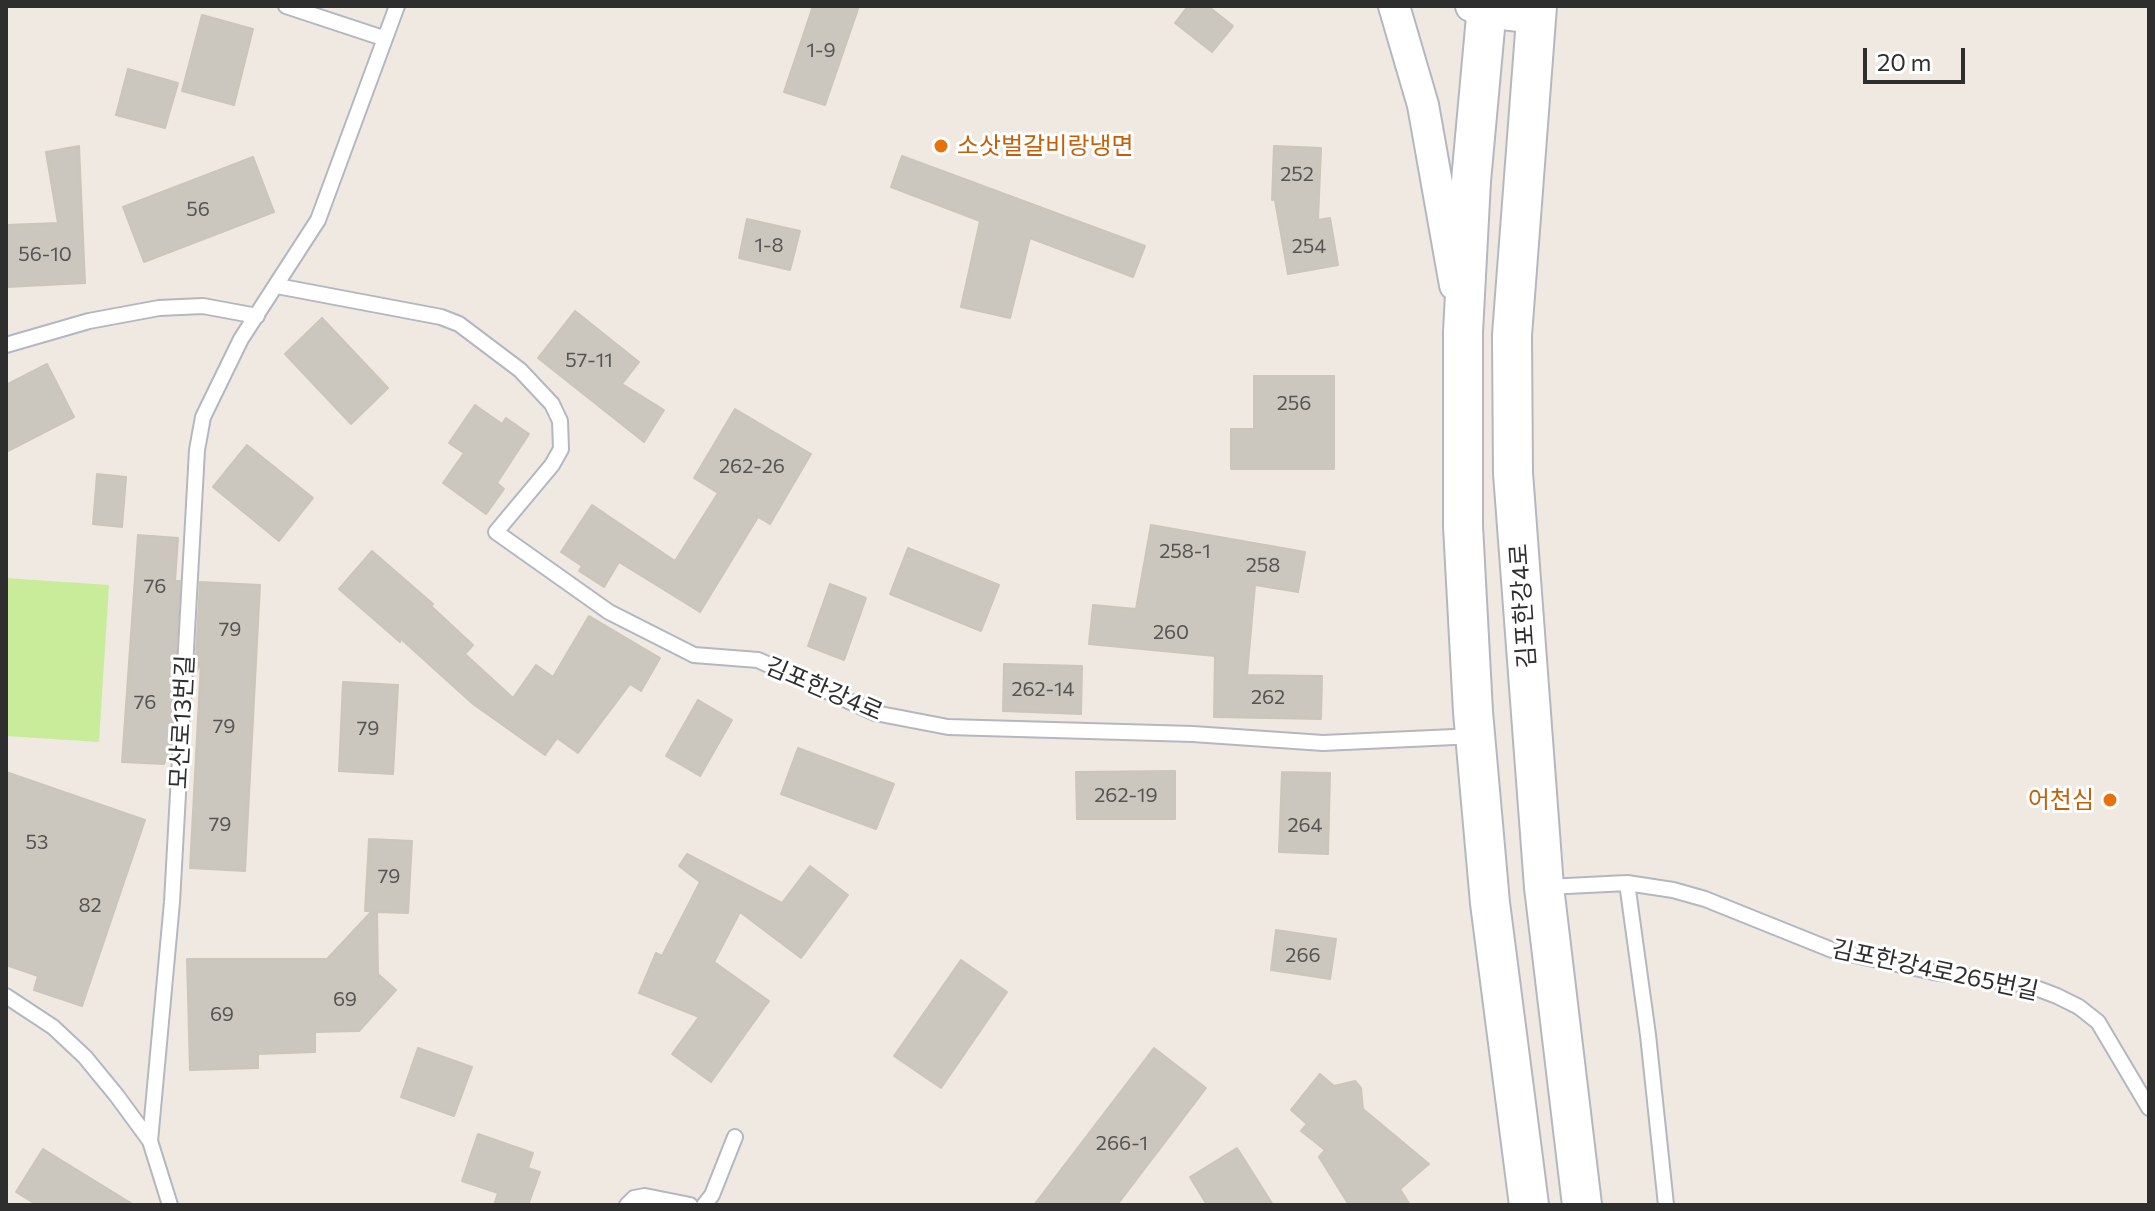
<!DOCTYPE html>
<html>
<head>
<meta charset="utf-8">
<style>
  body { margin:0 }
  #map { position:relative; width:2155px; height:1211px; overflow:hidden; background:#efe9e1; font-family:Commissioner,sans-serif }
  canvas { display:block }
  .frame { position:absolute; inset:0; border:8px solid #2e2e2e; pointer-events:none }
  .scale { position:absolute; left:1863px; top:48px; width:102px; height:36px; box-sizing:border-box; border:4px solid #2e2e2e; border-top:0; padding-left:10px; font-size:24px; line-height:28px; white-space:nowrap; color:#2e2e2e; -webkit-text-stroke:6px #fff; paint-order:stroke }
</style>
</head>
<body>
<div id="map">
<canvas width="2155" height="1211"></canvas>
<div class="frame"></div>
<div class="scale">20 m</div>
</div>
<script>
const ctx = document.querySelector('canvas').getContext('2d');
ctx.lineJoin = 'round';
function paint(path, color) {
  ctx.fillStyle = color;
  ctx.fill(path, 'evenodd');
}
function shape(rows) {
  const path = new Path2D();
  for (const r of rows) {
    path.moveTo(r[0], r[1]);
    for (let i = 2; i < r.length; i += 2) path.lineTo(r[i], r[i + 1]);
  }
  return path;
}
function trace(path, color, width, dash) {
  ctx.strokeStyle = color;
  ctx.lineWidth = width;
  ctx.lineCap = dash ? 'butt' : 'round';
  ctx.setLineDash(dash || []);
  ctx.stroke(path);
}
function drawText(font, color, halo, rows, align = 'center') {
  ctx.font = font + ' Commissioner,"Noto Sans KR",sans-serif';
  ctx.lineWidth = 6;
  ctx.setLineDash([]);
  ctx.textBaseline = 'middle';
  ctx.strokeStyle = halo;
  ctx.fillStyle = color;
  for (const [text, x, y, turn = 0] of rows) {
    ctx.save();
    ctx.translate(x, y);
    ctx.rotate((+turn || 0) * Math.PI / 180);
    ctx.textAlign = isNaN(turn) ? turn : align;
    if (halo) ctx.strokeText(text, 0, 0);
    ctx.fillText(text, 0, 0);
    ctx.restore();
  }
}
const pitch = shape([
  [6,578,109,585,99,742,6,736]
]);
const building = shape([
  [813,6,859,6,825,105,784,92,813,6],
  [1188,6,1208,6,1233,26,1212,52,1175,23,1188,6],
  [202,15,253,29,234,105,182,91,202,15],
  [128,69,178,83,165,128,116,115,128,69],
  [79,146,85,283,6,287,6,225,58,223,46,152,79,146],
  [1274,146,1321,148,1318,220,1330,218,1338,265,1288,274,1275,200,1272,200,1274,146],
  [902,156,1145,246,1133,277,1030,238,1010,318,961,307,980,221,891,187,902,156],
  [253,157,274,212,144,262,123,207,253,157],
  [747,219,800,231,790,270,739,258,747,219],
  [575,311,639,362,622,384,664,410,644,442,538,358,575,311],
  [322,318,388,388,351,424,285,354,322,318],
  [47,364,74,417,6,452,6,385,47,364],
  [1254,376,1334,376,1334,469,1231,469,1231,429,1254,429,1254,376],
  [475,405,502,424,506,418,529,434,497,483,504,489,486,514,443,483,464,453,449,443,475,405],
  [735,409,811,454,770,524,758,517,700,612,619,562,604,587,579,571,582,566,561,552,592,505,675,561,718,493,694,478,735,409],
  [247,445,313,498,279,541,213,487,247,445],
  [97,474,126,477,122,527,93,524,97,474],
  [1151,525,1305,552,1298,592,1255,585,1247,675,1322,676,1321,719,1214,717,1215,656,1089,644,1093,605,1136,609,1151,525],
  [138,535,178,538,175,581,180,581,171,745,164,764,122,762,138,535],
  [908,548,999,585,981,631,890,594,908,548],
  [372,551,433,604,431,606,473,645,465,654,513,698,536,665,553,677,589,616,660,658,641,691,630,684,578,753,557,738,545,755,473,704,400,638,400,642,339,589,372,551],
  [200,582,260,585,245,871,190,868,201,662,195,675,200,582],
  [830,584,866,598,844,660,808,646,830,584],
  [1004,664,1082,666,1081,714,1003,711,1004,664],
  [343,682,398,685,393,774,339,771,343,682],
  [698,700,732,720,700,776,666,756,698,700],
  [798,748,894,784,876,829,781,794,798,748],
  [1175,771,1175,819,1077,819,1076,772,1175,771],
  [6,772,145,820,82,1006,34,990,38,976,6,965,6,772],
  [1282,772,1330,773,1328,854,1279,852,1282,772],
  [369,839,412,841,408,913,377,912,378,974,396,990,359,1031,315,1032,315,1052,258,1054,258,1068,190,1070,187,959,327,959,372,911,365,911,369,839],
  [687,854,782,903,810,866,848,895,801,958,740,912,714,962,769,1001,711,1082,672,1054,699,1017,639,993,656,953,662,956,700,882,679,866,687,854],
  [1276,930,1336,939,1330,979,1271,970,1276,930],
  [961,960,1007,992,941,1088,894,1056,961,960],
  [418,1048,472,1067,454,1116,401,1097,418,1048],
  [1154,1048,1206,1088,1178,1125,1117,1205,1034,1205,1154,1048],
  [1320,1074,1334,1086,1355,1081,1361,1088,1363,1109,1429,1164,1400,1189,1410,1205,1349,1205,1319,1157,1325,1150,1301,1131,1307,1124,1291,1110,1320,1074],
  [478,1134,533,1153,528,1168,540,1172,528,1205,494,1205,498,1193,462,1181,478,1134],
  [1237,1148,1273,1205,1207,1205,1190,1177,1237,1148],
  [43,1149,134,1205,37,1205,16,1192,43,1149]
]);
const service = shape([
  [286,6,383,38],
  [277,286,441,317,459,324,520,370,552,404,560,421,561,449,552,465,496,532,609,612,694,655,758,660,875,713,948,727,1193,734,1323,743,1476,736],
  [6,345,89,321,159,308,203,306,257,316],
  [1627,883,1648,1035,1666,1205],
  [1547,887,1627,883,1673,890,1705,899,1832,950,1933,972,2028,985,2057,996,2079,1007,2098,1022,2149,1108],
  [6,996,53,1027,85,1057,117,1096,150,1141,170,1205],
  [150,1141,172,902,197,450,203,417,241,339,318,220,397,6],
  [627,1205,634,1198,645,1196,690,1205],
  [704,1205,712,1195,735,1137]
]);
const minor = shape([
  [1394,6,1423,105,1455,285],
  [1471,6,1486,12,1536,18]
]);
const tertiary = shape([
  [1487,6,1471,181,1463,332,1463,526,1473,712,1490,903,1529,1205],
  [1537,6,1512,335,1513,473,1544,887,1582,1205]
]);
const markers = [
  [941,146,8,"#e8710a"],
  [2110,800,8,"#e8710a"]
];
const numberNames = [
  ["1-9",821,50],
  ["252",1297,174],
  ["56",198,209],
  ["1-8",769,245],
  ["254",1309,246],
  ["56-10",45,254],
  ["57-11",589,360],
  ["256",1294,403],
  ["262-26",752,466],
  ["258-1",1185,551],
  ["258",1263,565],
  ["76",155,586],
  ["79",230,629],
  ["260",1171,632],
  ["262-14",1043,689],
  ["262",1268,697],
  ["76",145,702],
  ["79",224,726],
  ["79",368,728],
  ["262-19",1126,795],
  ["79",220,824],
  ["264",1305,825],
  ["53",37,842],
  ["79",389,876],
  ["82",90,905],
  ["266",1303,955],
  ["69",345,999],
  ["69",222,1014],
  ["266-1",1122,1143]
];
const foodNames = [
  ["소삿벌갈비랑냉면",957,146],
  ["어천심",2094,800,"right"]
];
const streetNames = [
  ["김포한강4로",1523,606,-94],
  ["김포한강4로",824,689,23],
  ["모산로13번길",182,722,-87],
  ["김포한강4로265번길",1935,970,12]
];
paint(pitch, '#c9ec9a');
paint(building, '#cbc7bf');
trace(building, '#cbc5ba', 2);
trace(service, '#b4b7c1', 18);
trace(minor, '#b4b7c1', 34);
trace(tertiary, '#b4b7c1', 42);
trace(service, '#fff', 14);
trace(minor, '#fff', 30);
trace(tertiary, '#fff', 38);
for (const [x, y, r, color] of markers) {
  const dot = new Path2D();
  dot.arc(x, y, r, 0, 2 * Math.PI);
  ctx.fillStyle = color;
  ctx.fill(dot);
  trace(dot, '#fff', 3);
}
drawText('20px', '#555452', null, numberNames);
drawText('24px', '#c56008', '#fff', foodNames, 'left');
drawText('24px', '#2e2e2e', '#fff', streetNames);
</script>
</body>
</html>
